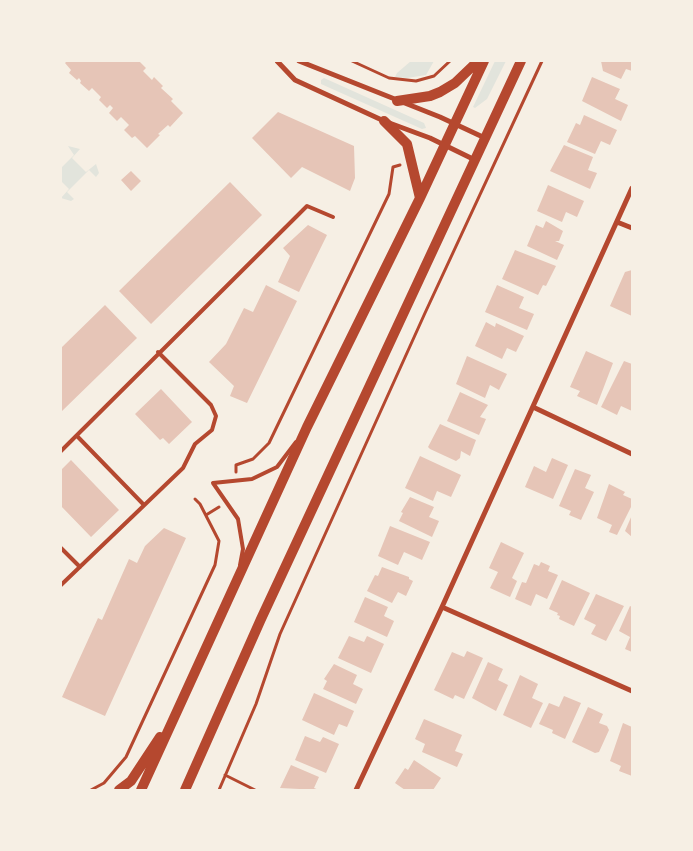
<!DOCTYPE html>
<html>
<head>
<meta charset="utf-8">
<style>
  body { margin:0 }
  #map { position:relative; width:693px; height:851px; overflow:hidden; background:#f6efe4; font-family:Raleway,sans-serif }
  canvas { display:block }
  .frame { position:absolute; inset:0; border:62px solid #f6efe4; pointer-events:none }
</style>
</head>
<body>
<div id="map">
<canvas width="693" height="851"></canvas>
<div class="frame"></div>
</div>
<script>
const ctx = document.querySelector('canvas').getContext('2d');
ctx.lineJoin = 'round';
function paint(path, color) {
  ctx.fillStyle = color;
  ctx.fill(path, 'evenodd');
}
function shape(rows) {
  const path = new Path2D();
  for (const r of rows) {
    path.moveTo(r[0], r[1]);
    for (let i = 2; i < r.length; i += 2) path.lineTo(r[i], r[i + 1]);
  }
  return path;
}
function trace(path, color, width, dash) {
  ctx.strokeStyle = color;
  ctx.lineWidth = width;
  ctx.lineCap = dash ? 'butt' : 'round';
  ctx.setLineDash(dash || []);
  ctx.stroke(path);
}
const green = shape([
  [411,61,434,61,426,75,407,78,395,77,397,73],
  [495,61,506,61,487,99,475,108,473,107],
  [324,78,424,123,426,128,422,129,321,84,321,80],
  [68,146,80,149,72,158,86,172,96,164,99,173,96,177,89,170,67,192,74,199,71,201,61,198,69,189,61,181,61,168,74,155]
]);
const building = shape([
  [67,61,139,61,146,68,143,71,152,80,154,77,163,86,161,88,173,99,171,101,183,113,170,127,168,125,158,134,160,135,147,148,135,136,132,138,124,130,129,125,121,117,117,121,109,113,113,108,110,105,107,108,99,100,101,97,92,88,89,91,80,83,81,81,79,78,77,80,69,73,71,70,65,63],
  [601,61,632,61,632,71,626,69,621,79,603,71],
  [592,77,620,89,615,99,628,105,621,121,582,101],
  [278,112,354,146,355,178,350,191,302,167,291,178,252,138],
  [584,115,617,130,610,145,601,141,595,154,567,142,576,123,580,125],
  [564,145,593,157,588,170,597,173,590,189,550,171],
  [131,171,141,181,131,191,121,180],
  [230,182,262,215,151,324,119,291],
  [548,185,584,201,577,217,566,212,562,222,537,211],
  [546,221,563,231,559,241,555,241,564,245,557,260,527,246,536,225,543,228],
  [308,225,327,235,299,292,278,282,290,256,283,248],
  [515,250,556,266,546,286,543,285,538,295,502,279],
  [632,270,632,316,610,306,625,272],
  [266,285,297,301,247,403,230,396,234,386,209,362,226,344,244,308,253,312],
  [497,285,524,297,519,308,534,314,527,330,485,312],
  [105,305,137,338,61,412,61,348],
  [486,322,495,327,496,323,524,336,516,352,507,348,502,359,475,346],
  [586,351,613,363,597,405,577,396,580,391,570,387],
  [467,356,507,374,499,390,490,385,485,398,456,384],
  [624,361,632,364,632,411,621,406,617,415,601,407],
  [161,389,192,422,169,444,163,438,160,440,135,414],
  [460,392,488,405,480,417,486,419,479,435,447,421],
  [440,424,476,440,470,456,461,451,460,458,456,461,430,449,428,447],
  [420,456,461,475,451,497,437,491,433,501,405,488],
  [552,458,568,465,553,499,525,487,534,466,546,472],
  [71,460,119,510,91,537,61,506,61,470],
  [575,469,591,475,585,488,594,492,581,520,569,515,571,511,559,506],
  [609,484,625,492,623,495,632,499,632,505,617,535,609,532,612,525,597,518],
  [410,497,434,507,429,517,439,521,432,537,399,521,403,513,401,512],
  [632,515,632,537,625,531],
  [390,526,430,542,422,560,404,552,398,565,378,556],
  [164,528,186,538,105,716,62,697,98,618,102,620,129,559,137,563,145,546],
  [501,542,524,553,512,578,517,581,510,597,490,588,498,572,489,568],
  [541,562,550,566,548,571,558,575,547,599,536,594,531,606,515,599,522,582,526,583,534,564,539,566],
  [382,567,409,577,409,579,413,581,406,596,398,592,392,603,367,591,375,575,378,576],
  [562,580,590,593,574,626,559,619,560,616,557,615,558,613,549,609],
  [596,594,624,606,606,641,591,634,596,625,584,619],
  [365,597,388,607,384,616,394,621,387,637,354,622],
  [630,606,632,607,632,652,625,649,630,637,619,631],
  [349,636,364,642,367,636,384,644,371,673,338,658],
  [467,651,483,658,464,699,455,695,453,699,434,690,452,652,464,657],
  [488,662,503,669,498,680,508,685,496,711,472,698],
  [334,664,357,675,353,684,363,689,356,704,323,689,327,681,324,679],
  [520,675,538,684,532,698,543,703,531,728,503,715],
  [314,693,354,711,347,727,339,724,334,735,302,720],
  [564,696,581,703,565,739,552,733,553,730,539,724,549,703,559,707],
  [588,707,603,714,599,723,607,726,609,730,599,752,595,753,572,742],
  [424,719,462,735,455,751,463,754,457,767,422,752,425,744,415,739],
  [623,723,632,727,632,776,619,771,621,766,610,761],
  [305,736,320,742,323,737,339,744,326,773,295,760],
  [414,760,441,778,433,790,405,790,395,783,405,768,408,770],
  [291,765,319,777,314,788,319,790,280,788]
]);
const path = shape([
  [352,61,389,78,416,81,434,76,450,61],
  [236,472,236,465,253,459,269,443,389,194,393,167,400,165],
  [206,515,219,507],
  [225,775,255,790],
  [91,790,104,783,126,757,215,565,219,541,200,504,195,499],
  [219,790,256,704,280,634,425,313,542,61]
]);
const service = shape([
  [77,436,144,505],
  [61,451,307,206,333,217],
  [61,548,80,567],
  [240,565,243,549,238,519,213,483,252,479,277,467,296,442],
  [61,585,183,468,195,444,212,430,216,416,211,405,158,352]
]);
const minor = shape([
  [277,61,295,80,384,121,430,138,475,160],
  [299,61,440,117,485,138],
  [617,222,632,228],
  [533,407,632,454],
  [442,607,632,691],
  [356,790,442,607,632,188]
]);
const secondary = shape([
  [397,101,430,96,440,92,455,83,478,61],
  [384,121,407,144,420,198],
  [119,790,131,781,160,737],
  [141,790,307,427,420,198,484,61],
  [185,790,261,619,521,61]
]);
paint(green, '#e2e4dc');
paint(building, '#e6c5b7');
trace(path, '#b5482f', 3);
trace(service, '#b5482f', 4);
trace(minor, '#b5482f', 5);
trace(secondary, '#b5482f', 10);
</script>
</body>
</html>
